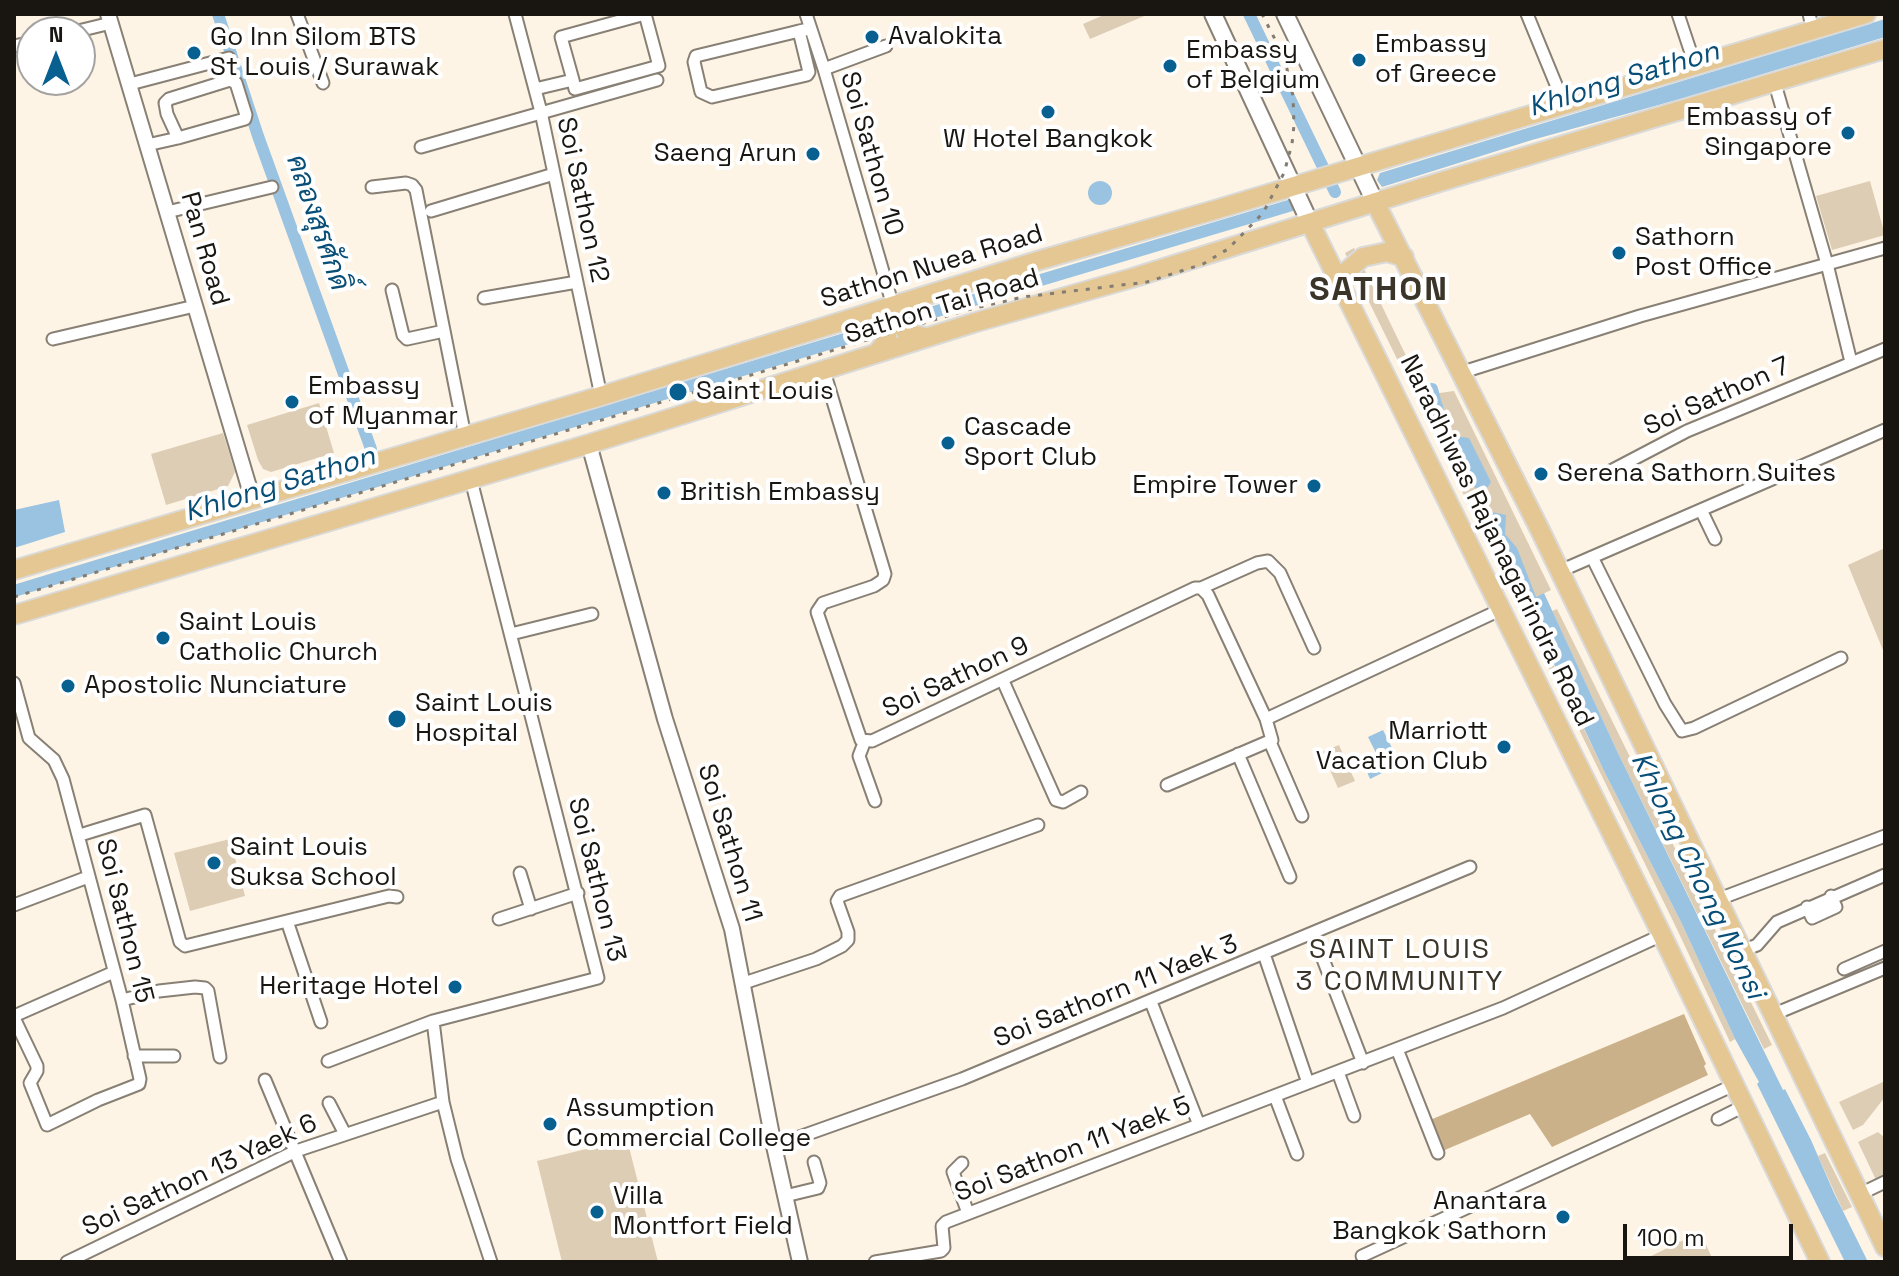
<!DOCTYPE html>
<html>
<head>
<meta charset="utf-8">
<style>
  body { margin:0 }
  #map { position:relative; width:1899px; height:1276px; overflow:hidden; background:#fdf4e6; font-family:"Space Grotesk",sans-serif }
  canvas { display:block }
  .frame { position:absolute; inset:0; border:16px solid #191611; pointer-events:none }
  .north { position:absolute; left:16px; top:16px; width:80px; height:80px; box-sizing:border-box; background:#fff; border:2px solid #a3a2a0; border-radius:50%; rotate:0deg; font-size:22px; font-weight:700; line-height:32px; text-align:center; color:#191611 }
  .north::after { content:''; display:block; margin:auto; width:28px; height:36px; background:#086091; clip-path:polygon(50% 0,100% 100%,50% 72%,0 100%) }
  .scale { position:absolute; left:1623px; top:1224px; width:170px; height:36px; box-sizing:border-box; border:4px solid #191611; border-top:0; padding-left:10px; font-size:24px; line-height:28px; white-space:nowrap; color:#191611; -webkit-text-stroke:6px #fff; paint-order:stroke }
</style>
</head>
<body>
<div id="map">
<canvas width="1899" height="1276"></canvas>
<div class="frame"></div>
<div class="north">N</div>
<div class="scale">100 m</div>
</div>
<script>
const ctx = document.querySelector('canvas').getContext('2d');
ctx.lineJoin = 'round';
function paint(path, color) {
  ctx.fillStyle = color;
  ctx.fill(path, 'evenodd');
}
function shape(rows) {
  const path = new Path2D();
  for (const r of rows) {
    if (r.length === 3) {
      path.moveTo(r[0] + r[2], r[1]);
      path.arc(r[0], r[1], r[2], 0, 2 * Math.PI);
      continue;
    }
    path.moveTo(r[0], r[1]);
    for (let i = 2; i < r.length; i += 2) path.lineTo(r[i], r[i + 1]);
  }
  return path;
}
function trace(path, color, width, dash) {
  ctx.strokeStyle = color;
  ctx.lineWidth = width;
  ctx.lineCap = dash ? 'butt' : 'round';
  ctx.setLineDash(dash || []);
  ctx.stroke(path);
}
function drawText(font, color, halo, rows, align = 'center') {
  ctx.font = font + ' "Space Grotesk",Sarabun,sans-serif';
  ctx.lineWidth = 8;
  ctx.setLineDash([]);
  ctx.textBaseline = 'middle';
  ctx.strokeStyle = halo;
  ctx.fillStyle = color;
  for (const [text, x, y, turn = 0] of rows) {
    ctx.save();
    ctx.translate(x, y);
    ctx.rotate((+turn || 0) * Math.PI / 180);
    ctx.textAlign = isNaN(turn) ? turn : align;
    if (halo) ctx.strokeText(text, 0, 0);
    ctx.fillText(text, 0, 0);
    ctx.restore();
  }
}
const green = shape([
  [1106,14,1149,14,1090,39,1083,24],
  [1870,181,1885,235,1832,250,1816,196],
  [1354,248,1425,395,1454,391,1551,590,1526,602,1526,607,1604,771,1681,922,1735,1039,1730,1042,1675,925,1345,253],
  [319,403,334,453,271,472,263,469,258,460,247,425],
  [223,433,235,472,228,486,166,505,151,454],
  [1885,548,1885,655,1848,565],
  [1557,609,1772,1045,1764,1049,1618,753,1552,611],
  [1339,745,1355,781,1338,788,1322,752],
  [230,839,245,896,190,911,174,853],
  [1885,1081,1885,1097,1863,1125,1853,1130,1839,1102],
  [1878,1132,1885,1138,1885,1178,1877,1182,1858,1142],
  [627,1139,658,1262,562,1262,537,1161],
  [1825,1153,1852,1207,1843,1211,1818,1156],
  [1700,1232,1714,1262,1639,1262]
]);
const forest = shape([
  [1684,1014,1706,1064,1704,1066,1708,1075,1552,1147,1530,1114,1440,1152,1430,1120]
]);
const water = shape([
  [1885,19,1885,37,1684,98,1532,140,1382,187,1377,180,1380,173],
  [1100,193,12],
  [1439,400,1443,405,1442,416,1453,436,1469,438,1491,482,1488,487,1476,490,1473,483,1459,476,1458,466,1452,461,1442,438,1422,409,1427,403],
  [59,500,65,532,14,548,14,510],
  [1477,509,1506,515,1505,534,1517,548,1536,597,1544,593,1618,753,1783,1090,1785,1089,1811,1140,1834,1193,1868,1262,1845,1262,1757,1084,1759,1082,1735,1039,1681,922,1604,771,1525,602,1519,594,1510,565,1487,534],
  [1383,730,1400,764,1370,779,1365,767,1379,759,1368,737]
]);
const canal = shape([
  [218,14,258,136,371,449],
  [1249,14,1335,192],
  [907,320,1292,205],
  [1432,389,1439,416],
  [14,591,881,328]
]);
const minor = shape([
  [297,14,323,83],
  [515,14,541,112,601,396],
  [806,14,824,69,893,306],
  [1527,14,1564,104],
  [1678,14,1695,65],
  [1809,14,1813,30],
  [799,31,809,72,807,75,712,97,701,92,694,62,696,56,791,33,799,31,809,29],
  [74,32,111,23],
  [14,46,32,42],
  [824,69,886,46],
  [130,84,229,58],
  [1775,84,1827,264,1851,362],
  [535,89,573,80,561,37,645,14,659,66,575,89,573,80],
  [147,145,178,138,245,119,246,115,236,83,230,80,169,99,165,103,167,114,178,138],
  [421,147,657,80],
  [372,187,406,183,412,185,416,190,465,436],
  [431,211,554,174],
  [167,212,272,187],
  [392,290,403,335,407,339,444,331],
  [484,298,577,282],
  [53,339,195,306],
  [824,371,885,574,883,580,874,586,823,603,817,612,861,740,872,741,1195,588,1201,588,1208,595,1266,719,1272,740,1167,785],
  [1463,372,1640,316,1885,248],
  [1603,475,1687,431,1885,349],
  [1701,510,1715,539],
  [1592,557,1665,704,1682,731,1694,728,1841,658],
  [1560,571,1885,430],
  [1201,588,1257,563,1268,561,1280,573,1314,648],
  [511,634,592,614],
  [1003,681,1056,800,1063,802,1081,792],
  [14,683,29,738,54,760,63,779,122,1000,140,1079,139,1084,98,1100,47,1125,30,1083,37,1071,37,1066,14,1018],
  [1266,719,1500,610],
  [1270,742,1302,816],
  [864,743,859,756,875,801],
  [1238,754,1290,877],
  [80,835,145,815,180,942,185,946,389,896,397,897],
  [520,873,531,909],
  [1719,899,1885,836],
  [14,905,88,877],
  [1807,907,1812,918,1836,907,1831,896],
  [499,919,578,893],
  [287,921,321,1022],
  [1313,933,1363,1063],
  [1742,951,1757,945,1777,922,1885,875],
  [1264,954,1308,1083],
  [1844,969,1885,951],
  [744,983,816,959,842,946,848,940,848,932,837,901,840,896,1038,825],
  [122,1000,159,991,195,987,205,988,208,991,220,1057],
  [1151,1002,1199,1125],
  [1772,1015,1885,968],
  [14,1016,114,972],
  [433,1021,443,1102,457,1159,491,1262],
  [1397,1049,1438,1153],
  [134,1056,174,1056],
  [328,1061,433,1021,598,978,471,480],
  [1338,1072,1354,1116],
  [265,1080,341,1262],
  [1275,1096,1297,1154],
  [329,1103,345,1134],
  [1718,1119,1744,1106],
  [774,1146,962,1079,1470,867],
  [962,1163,953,1172,968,1213],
  [1860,1194,1885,1182],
  [785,1196,818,1188,820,1183,814,1162],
  [1362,1256,1734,1085],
  [67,1262,296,1151,443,1102],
  [875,1262,941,1251,944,1248,942,1226,946,1222,1503,1008,1662,935]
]);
const tertiary = shape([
  [108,14,252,497],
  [589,444,665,719,732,929,774,1146,800,1262]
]);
const secondary = shape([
  [1213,14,1310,223],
  [1285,14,1375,202]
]);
const primary = shape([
  [1375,202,1540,530,1885,1247],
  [1310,223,1662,935,1820,1262],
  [1342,285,1348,270,1363,257,1387,252,1404,257],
  [893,306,898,321,907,333,925,337],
  [866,314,883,321,887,330,887,340,877,353],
  [14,570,601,396,1037,261,1218,209,1866,14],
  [14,615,589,444,973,323,1132,278,1443,181,1885,49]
]);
const rail = shape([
  [14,597,967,310,1023,297,1147,282,1203,264,1228,249,1263,213,1284,173,1292,144,1294,125,1293,96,1287,69,1281,51,1262,14]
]);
const markers = [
  [872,37,8,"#086091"],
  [194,53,8,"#086091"],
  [1359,60,8,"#086091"],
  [1170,66,8,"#086091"],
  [1048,112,8,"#086091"],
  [1848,133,8,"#086091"],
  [813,154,8,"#086091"],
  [1619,253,8,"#086091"],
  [678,392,10,"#086091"],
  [292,402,8,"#086091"],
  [948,443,8,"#086091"],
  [1541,474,8,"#086091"],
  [1314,486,8,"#086091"],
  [664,493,8,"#086091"],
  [163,638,8,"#086091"],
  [68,686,8,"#086091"],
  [397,719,10,"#086091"],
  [1504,747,8,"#086091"],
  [214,863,8,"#086091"],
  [455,987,8,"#086091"],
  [550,1124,8,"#086091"],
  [597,1212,8,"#086091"],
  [1563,1217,8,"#086091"]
];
const poiNames = [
  ["Avalokita",888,37],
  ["Go Inn Silom BTS",210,38],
  ["St Louis / Surawak",210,68],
  ["Embassy",1375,45],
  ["of Greece",1375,75],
  ["Embassy",1186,51],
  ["of Belgium",1186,81],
  ["Embassy of",1832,118,"right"],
  ["Singapore",1832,148,"right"],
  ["W Hotel Bangkok",1048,140,"center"],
  ["Saeng Arun",797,154,"right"],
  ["Sathorn",1635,238],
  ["Post Office",1635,268],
  ["Embassy",308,387],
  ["of Myanmar",308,417],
  ["Saint Louis",696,392],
  ["Cascade",964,428],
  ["Sport Club",964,458],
  ["Serena Sathorn Suites",1557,474],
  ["Empire Tower",1298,486,"right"],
  ["British Embassy",680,493],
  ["Saint Louis",179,623],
  ["Catholic Church",179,653],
  ["Apostolic Nunciature",84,686],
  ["Saint Louis",415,704],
  ["Hospital",415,734],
  ["Marriott",1488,732,"right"],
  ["Vacation Club",1488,762,"right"],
  ["Saint Louis",230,848],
  ["Suksa School",230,878],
  ["Heritage Hotel",439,987,"right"],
  ["Assumption",566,1109],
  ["Commercial College",566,1139],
  ["Villa",613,1197],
  ["Montfort Field",613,1227],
  ["Anantara",1547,1202,"right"],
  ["Bangkok Sathorn",1547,1232,"right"]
];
const streetNames = [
  ["Soi Sathon 10",871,154,74],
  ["Soi Sathon 12",582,200,78],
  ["Pan Road",204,249,74],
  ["Sathon Nuea Road",932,267,-17],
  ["Sathon Tai Road",942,307,-17],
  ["Soi Sathon 7",1717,397,-24],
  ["Naradhiwas Rajanagarindra Road",1496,541,64],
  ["Soi Sathon 9",956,678,-25],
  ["Soi Sathon 11",729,843,73],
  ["Soi Sathon 13",596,880,76],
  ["Soi Sathon 15",124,921,76],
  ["Soi Sathorn 11 Yaek 3",1116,992,-22],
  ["Soi Sathon 11 Yaek 5",1073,1150,-21],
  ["Soi Sathon 13 Yaek 6",200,1176,-25]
];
const waterNames = [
  ["Khlong Sathon",1624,80,-17],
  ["คลองสุรศักดิ์",317,223,71],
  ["Khlong Sathon",280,485,-17],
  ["Khlong Chong Nonsi",1697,876,64]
];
const neighbourhoodNames = [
  ["SAINT LOUIS",1400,950],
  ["3 COMMUNITY",1400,982]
];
const districtNames = [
  ["SATHON",1379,291]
];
paint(green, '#ddcdb4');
paint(forest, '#cbb189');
paint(water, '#9ac3e2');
trace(canal, '#9ac3e2', 12);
trace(minor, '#888074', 15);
trace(tertiary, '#888074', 18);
trace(secondary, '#888074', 20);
trace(primary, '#dadad9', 22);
trace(minor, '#fff', 11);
trace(tertiary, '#fff', 14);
trace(secondary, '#fff', 16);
trace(primary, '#e5c794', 18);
trace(rail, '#827c73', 3, [4, 8]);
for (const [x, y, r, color] of markers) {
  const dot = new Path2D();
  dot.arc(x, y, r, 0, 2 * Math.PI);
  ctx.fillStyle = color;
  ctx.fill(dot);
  trace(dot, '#fff', 3);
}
drawText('26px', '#191611', '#fff', poiNames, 'left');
drawText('26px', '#191611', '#fff', streetNames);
drawText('italic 28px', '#084e76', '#fff', waterNames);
ctx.letterSpacing = '2px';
drawText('28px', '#3b3429', '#fff', neighbourhoodNames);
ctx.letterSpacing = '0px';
ctx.letterSpacing = '2px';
drawText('bold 34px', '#3b3429', '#fff', districtNames);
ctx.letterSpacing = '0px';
</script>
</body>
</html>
